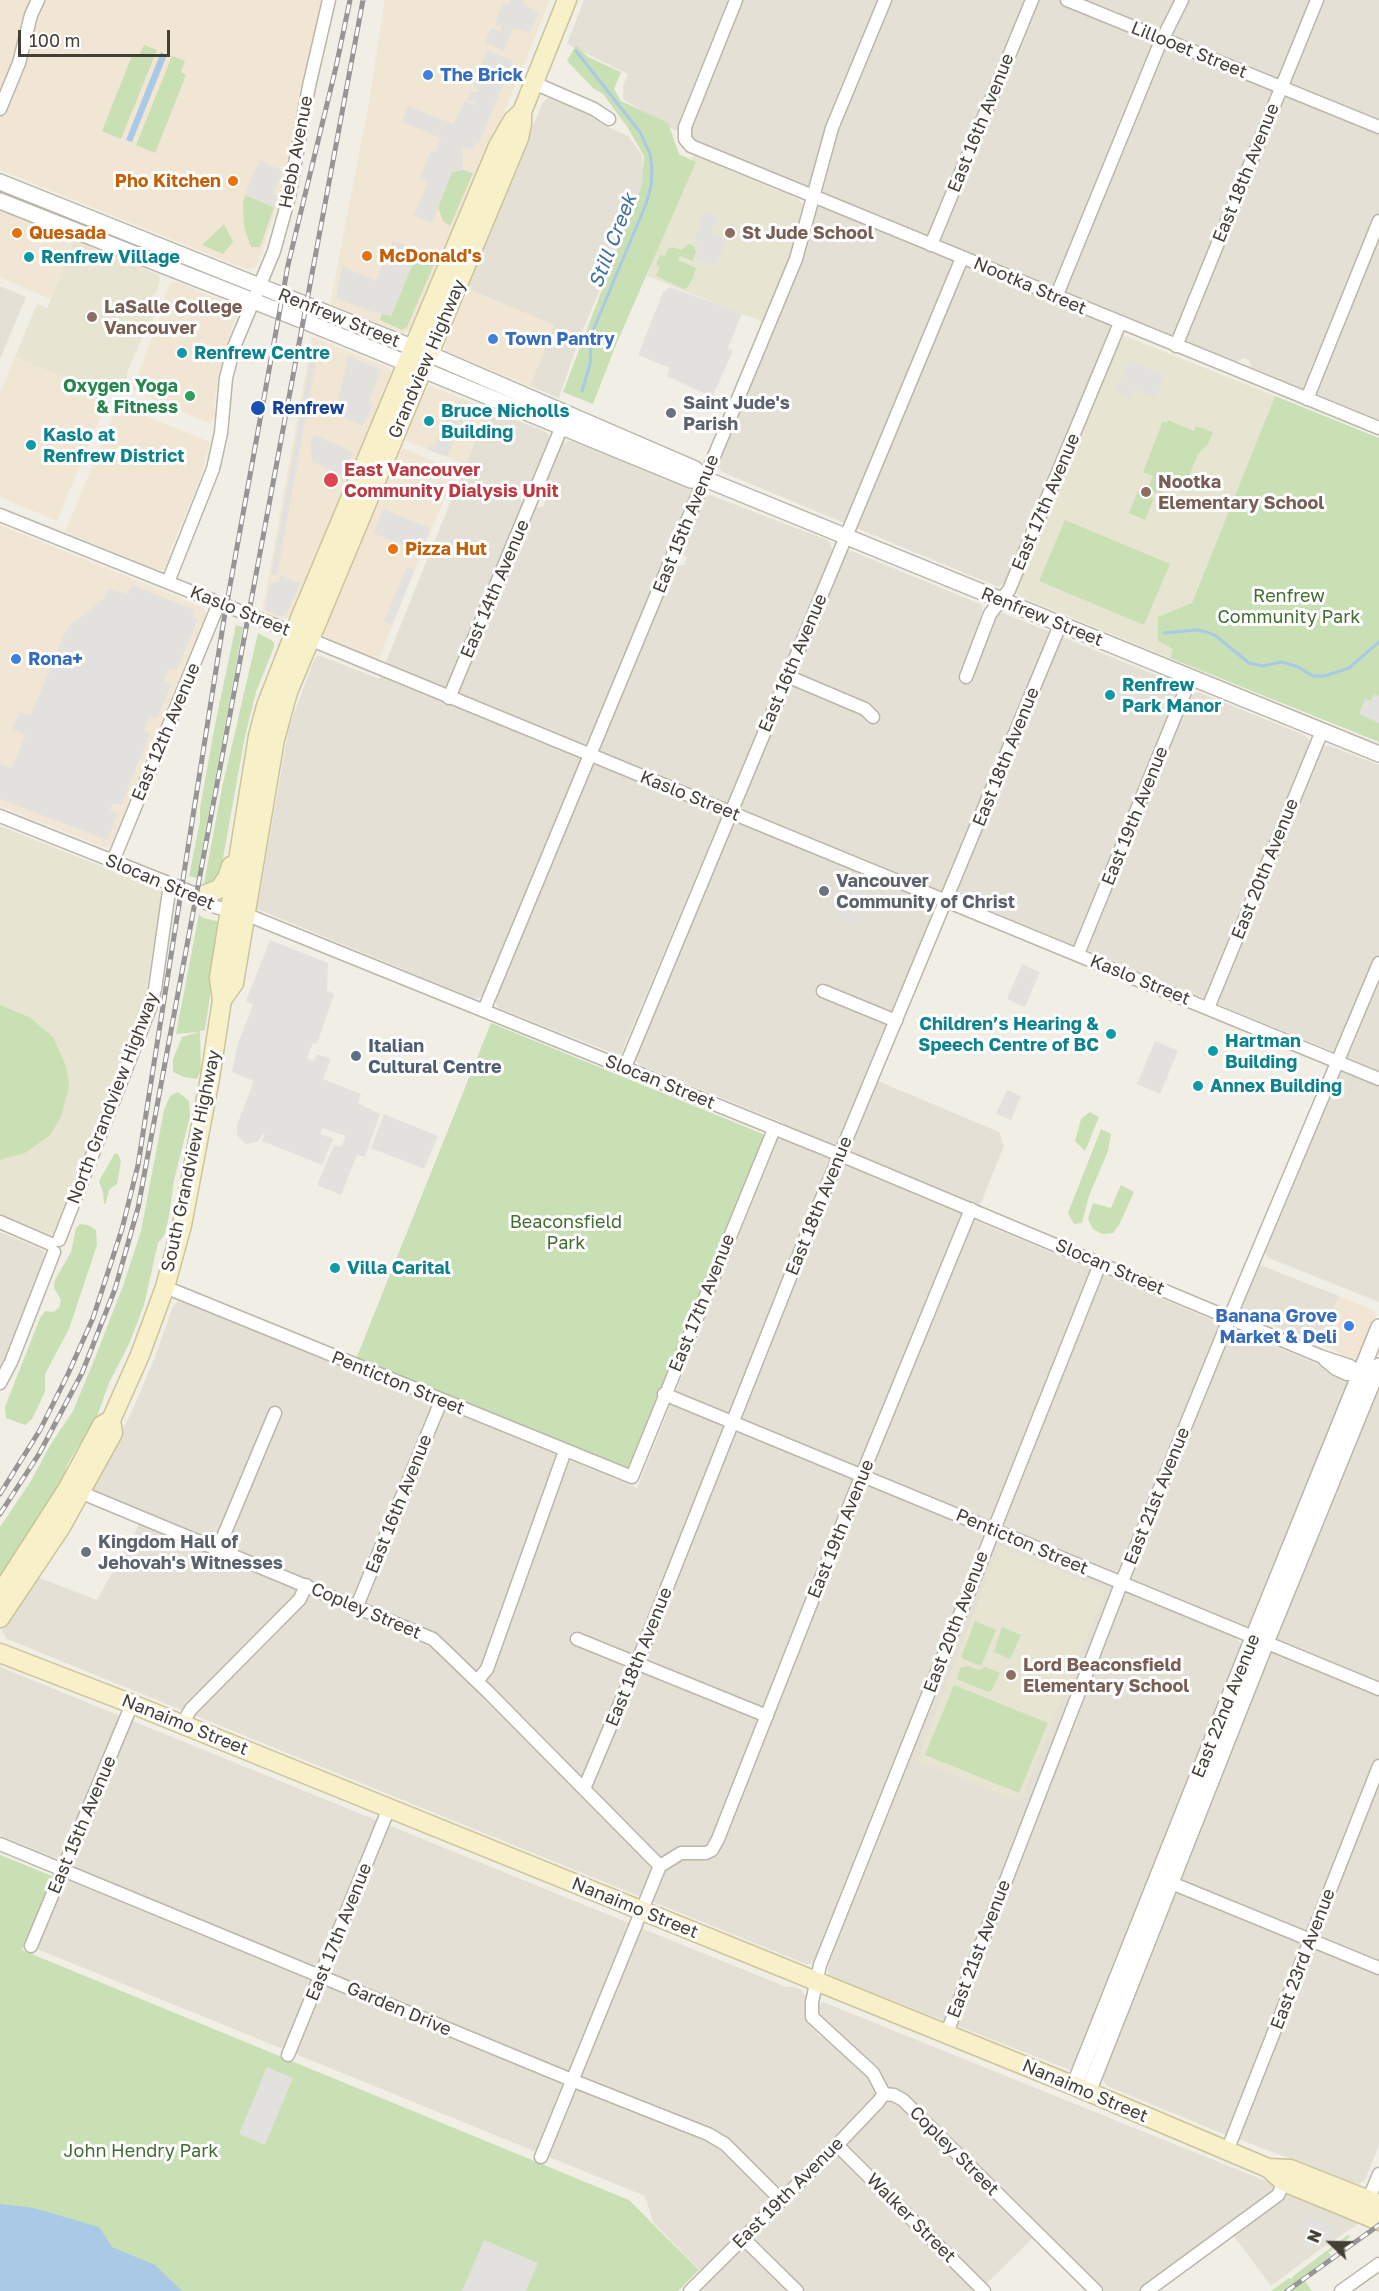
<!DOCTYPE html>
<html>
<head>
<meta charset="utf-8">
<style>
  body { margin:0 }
  #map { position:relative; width:1379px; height:2291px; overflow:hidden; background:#f1eee6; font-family:"Golos Text",sans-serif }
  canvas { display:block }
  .north { position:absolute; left:1301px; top:2213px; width:60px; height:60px; -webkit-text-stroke:4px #fff; paint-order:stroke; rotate:292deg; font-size:16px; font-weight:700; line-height:24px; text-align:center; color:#433f36 }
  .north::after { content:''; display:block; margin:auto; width:21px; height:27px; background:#433f36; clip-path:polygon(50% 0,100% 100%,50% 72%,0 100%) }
  .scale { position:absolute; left:18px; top:30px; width:152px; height:27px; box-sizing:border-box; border:3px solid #433f36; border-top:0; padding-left:8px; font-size:18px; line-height:21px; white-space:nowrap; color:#433f36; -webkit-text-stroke:4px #fff; paint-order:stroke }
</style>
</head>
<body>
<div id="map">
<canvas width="1379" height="2291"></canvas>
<div class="north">N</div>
<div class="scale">100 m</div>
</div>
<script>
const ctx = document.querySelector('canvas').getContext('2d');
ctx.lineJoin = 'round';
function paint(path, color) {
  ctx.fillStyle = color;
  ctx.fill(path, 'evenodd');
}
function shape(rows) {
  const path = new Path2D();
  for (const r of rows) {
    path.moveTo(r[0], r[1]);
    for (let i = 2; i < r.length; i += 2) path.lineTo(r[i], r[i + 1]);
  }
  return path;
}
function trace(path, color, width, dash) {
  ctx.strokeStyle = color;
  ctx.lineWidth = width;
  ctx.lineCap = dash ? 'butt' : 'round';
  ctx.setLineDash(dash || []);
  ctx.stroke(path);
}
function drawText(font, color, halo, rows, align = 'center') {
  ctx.font = font + ' "Golos Text",sans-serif';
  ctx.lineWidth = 6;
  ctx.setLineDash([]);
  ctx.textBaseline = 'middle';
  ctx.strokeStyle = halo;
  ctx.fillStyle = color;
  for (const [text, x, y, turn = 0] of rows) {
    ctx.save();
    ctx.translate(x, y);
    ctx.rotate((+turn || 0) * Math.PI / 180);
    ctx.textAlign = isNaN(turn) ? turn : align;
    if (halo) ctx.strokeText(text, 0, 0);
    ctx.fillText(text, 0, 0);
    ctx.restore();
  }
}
const residential = shape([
  [584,0,728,0,681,116,678,131,666,126,623,99,623,86,628,74,567,44],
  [742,0,1379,0,1379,420,1251,368,1250,361,1243,358,1237,362,1116,314,1004,584,998,587,722,472,717,465,718,461,806,251,821,192,800,185,690,139,689,130],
  [548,98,596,116,601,124,628,136,642,155,644,188,580,336,559,398,530,386,554,325,470,290,471,287,468,285,543,102],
  [0,286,26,297,0,359],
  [488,409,544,431,547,433,549,439,528,488,520,489,517,496,523,502,449,680,460,687,534,508,543,507,546,499,541,493,563,443,571,441,689,484,691,488,692,491,590,737,600,743,675,566,684,565,687,558,681,552,703,499,710,495,827,540,830,543,832,551,843,555,848,551,854,552,980,604,983,607,981,616,993,621,998,614,1003,613,1173,682,1178,686,1178,691,1156,746,1168,750,1190,698,1194,693,1198,692,1304,735,1309,740,1308,747,1319,752,1324,746,1330,746,1379,765,1379,1302,1269,1258,1264,1252,1347,1057,943,892,866,1076,999,1132,1004,1146,974,1220,1343,1375,1349,1382,1250,1624,1247,1627,1240,1628,1236,1639,1243,1645,1077,2064,1070,2070,830,1976,828,1973,828,1967,846,1916,836,1910,814,1961,810,1964,806,1964,7,1639,2,1632,3,1625,37,1577,97,1600,140,1523,97,1493,92,1488,130,1415,154,1360,173,1306,178,1301,183,1301,637,1488,784,1123,640,1065,636,1061,636,1056,730,827,718,824,621,1054,615,1054,499,1008,496,1004,496,999,589,770,578,766,484,993,479,998,473,998,257,909,289,727,314,660,317,656,321,656,379,679],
  [0,1232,43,1250,46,1259,23,1321,20,1323,0,1375],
  [1260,1265,1339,1296,1320,1344,1254,1318,1248,1319,1241,1314,1240,1309],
  [1379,1386,1379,2145,1365,2180,1358,2184,1219,2132,1107,2086,1102,2079,1267,1655,1270,1654],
  [0,1667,786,1987,791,1986,802,1990,806,1997,804,2010,807,2020,821,2038,831,2030,818,2015,818,2007,823,2002,1273,2184,1361,2222,1315,2253,1271,2286,1228,2228,1140,2291,1104,2291,1042,2229,979,2291,699,2291,710,2280,653,2222,645,2196,37,1949,73,1865,0,1835]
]);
const commercial = shape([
  [0,0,323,0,305,70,283,190,257,265,254,268,246,269,0,170],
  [385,0,550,0,506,108,409,331,401,333,330,304,368,108],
  [0,210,74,240,50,299,0,277],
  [174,281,233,305,238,310,227,344,217,386,214,406,216,417,209,423,132,390,160,317,165,295,170,283],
  [470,290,554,325,530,386,445,351,444,343,463,296,468,294],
  [312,337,387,367,391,372,391,376,292,614,288,618,279,619,262,612],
  [15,357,109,396,57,521,0,497,0,394],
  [430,386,488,409,465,464,403,440,424,391],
  [118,405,210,442,201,477,169,553,171,556,164,569,159,570,65,532],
  [405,449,453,470,454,475,379,658,376,659,328,639,324,636,325,630,399,451],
  [0,525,204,608,207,614,112,845,109,847,103,847,0,806],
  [1339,1296,1373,1310,1377,1314,1356,1362,1345,1359,1337,1351,1320,1344]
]);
const education = shape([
  [693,155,798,199,803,204,788,262,763,322,647,276],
  [74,240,159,275,160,280,157,291,152,296,151,305,154,316,150,325,146,328,127,373,127,382,122,388,116,389,109,396,15,357,37,304,47,308],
  [1125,336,1275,396,1170,658,1019,596,1016,592,1120,338],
  [0,826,156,888,162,893,147,987,137,1031,120,1075,114,1077,103,1104,105,1109,77,1180,73,1182,65,1204,66,1208,57,1232,52,1235,0,1215],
  [999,1547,1106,1590,1020,1802,917,1761]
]);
const green = shape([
  [144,45,157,50,121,139,102,131,133,53,139,55],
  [576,45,588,57,621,72,614,89,621,101,668,123,679,154,696,162,615,347,593,404,563,392,642,185,644,156,628,128,603,94,593,88,567,61],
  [172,56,185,61,181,72,186,75,155,153,136,145],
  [463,170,473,173,450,226,443,221,438,207,452,172],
  [245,195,274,207,260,247,251,247,244,227,243,204],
  [224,224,233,242,223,254,202,245],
  [689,244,694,246,696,251,693,261,680,256,678,260,696,268,693,278,687,288,684,289,656,276,660,267,656,265,660,255,665,256,668,249,672,247,681,250],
  [418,251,436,260,407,327,402,330,380,320,382,313,391,316],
  [1275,396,1379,438,1379,742,1170,658,1173,649,1158,641,1158,617,1192,603],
  [1168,420,1194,431,1196,426,1213,432,1208,444,1198,454,1184,488,1167,482,1161,495,1148,489,1153,476,1143,472,1163,421,1167,423],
  [1138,491,1154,498,1145,520,1129,513],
  [1065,520,1170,564,1144,625,1039,581],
  [236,625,243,627,197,878,189,876,200,821,200,808,215,725],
  [258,633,271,640,274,643,274,647,256,692,245,736,220,875,215,883,210,884,204,883,222,788],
  [199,914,203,918,217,921,219,934,205,1030,200,1031,201,1070,197,1079,184,1077,173,1072,173,1059,182,1037,199,1032,176,1034],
  [0,1005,29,1017,53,1037,66,1066,69,1086,61,1117,50,1135,25,1153,0,1160],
  [491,1023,763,1134,764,1137,630,1468,356,1359],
  [178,1092,189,1101,190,1116,174,1180,169,1216,165,1234,158,1243,144,1305,129,1344,109,1383,89,1438,79,1445,67,1465,62,1484,18,1557,11,1560,9,1566,0,1579,0,1527,31,1481,51,1444,73,1411,95,1358,123,1286,141,1231,164,1110,170,1096],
  [1090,1112,1099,1117,1085,1151,1075,1141,1081,1119],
  [1101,1129,1111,1134,1108,1151,1089,1196,1082,1223,1074,1224,1068,1213],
  [115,1153,118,1154,121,1161,117,1184,109,1190,106,1203,104,1204,103,1193,99,1181],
  [1121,1185,1134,1192,1119,1225,1113,1233,1102,1234,1093,1229,1088,1219,1093,1203,1111,1208],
  [80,1224,88,1225,96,1230,97,1245,69,1329,45,1374,45,1392,32,1419,25,1425,6,1418,5,1407,40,1318,45,1311,53,1312,59,1308,61,1300,54,1288,55,1280,71,1252,76,1228],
  [975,1621,996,1630,981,1666,961,1658],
  [1002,1627,1021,1635,1010,1659,994,1652],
  [968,1666,979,1670,985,1667,1000,1673,992,1690,988,1692,957,1679,960,1668],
  [954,1685,1048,1723,1019,1793,925,1755],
  [0,1855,52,1876,22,1950,629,2200,699,2270,678,2291,0,2291],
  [1348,2235,1350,2237,1328,2253,1332,2255,1302,2277,1312,2291,1271,2291,1289,2278,1292,2279,1293,2276]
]);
const parking = shape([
  [510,0,523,0,525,5,539,12,530,33,513,28,504,51,485,43,491,28,500,31,502,27,495,24,503,2,510,5],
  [487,50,513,61,479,143,476,143,473,150,462,147,463,170,452,172,432,223,414,216,428,181,420,177,431,151,436,152,441,138,402,122,408,106,453,124,465,101,474,105,475,103,468,100,472,91,477,93,479,90,474,86,480,72,485,74,487,70,481,66],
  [259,160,283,171,273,194,278,196,274,207,245,195],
  [705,210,718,216,711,233,727,240,715,267,696,259,698,244,695,237],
  [393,241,418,251,391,316,370,311,336,298,342,266,376,281],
  [670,287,742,313,728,348,733,351,712,397,667,376,670,368,638,355,663,292],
  [348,356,381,370,369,402,373,404,363,426,335,414],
  [310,360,316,361,277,575,271,574],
  [1129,360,1164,374,1155,397,1134,389,1131,398,1116,392],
  [459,402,470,406,447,457,428,449,429,445,434,447,452,405,457,407],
  [314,435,353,452,343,475,312,462,311,441],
  [383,509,430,528,420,552,373,533],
  [407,567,414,570,392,625,384,621],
  [280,575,300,583,288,611,282,617,265,610,270,583,279,582],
  [132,585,194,610,192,616,198,619,177,670,169,668,164,681,171,684,157,719,150,716,147,723,144,731,150,734,121,805,113,803,110,810,118,813,107,840,0,799,0,764,12,768,25,735,12,729,19,712,26,715,31,714,67,628,103,599,108,589,128,594],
  [1374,694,1379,696,1379,723,1359,714,1365,699,1371,701],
  [849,886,870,895,856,928,842,922,844,918,837,915],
  [270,940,328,963,327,990,334,994,317,1044,313,1043,307,1058,314,1061,317,1054,331,1059,323,1079,361,1094,358,1103,380,1114,365,1157,357,1155,341,1195,317,1185,334,1145,341,1147,346,1136,322,1128,320,1134,333,1139,322,1165,262,1141,265,1135,263,1134,257,1142,247,1144,243,1142,237,1135,237,1125,254,1081,232,1072,238,1043,253,1005,246,1001],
  [1022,964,1040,972,1025,1007,1007,999],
  [1155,1041,1178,1051,1160,1094,1137,1084],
  [1007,1090,1021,1096,1011,1120,996,1114],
  [384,1114,438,1136,424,1169,371,1148],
  [267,2067,293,2078,265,2145,239,2134],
  [1310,2216,1328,2225,1330,2223,1336,2226,1331,2237,1303,2252,1299,2245,1307,2238,1299,2227],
  [484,2240,538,2263,526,2291,462,2291]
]);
const water = shape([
  [161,52,167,55,132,142,126,140],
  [0,2204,34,2208,99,2227,112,2247,155,2265,182,2291,0,2291]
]);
const stream = shape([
  [576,51,640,132,650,154,652,167,651,186,646,204,592,333,590,364,582,391],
  [1164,633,1197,630,1207,632,1216,636,1249,663,1262,666,1282,662,1298,667,1313,676,1325,676,1349,668,1379,642]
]);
const minor = shape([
  [736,0,685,127,685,139,691,146,1379,428],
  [1067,0,1379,127],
  [534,83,594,109,609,119],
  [0,109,19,63,31,15,38,0],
  [931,245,1032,0],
  [1056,297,1158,48,1182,0],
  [1176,346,1317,0],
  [1307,399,1379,221],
  [0,515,309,639,1379,1079],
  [168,582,213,469,221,433,226,378,234,347,274,251,289,197,309,86,329,0],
  [787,676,865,709,873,717],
  [966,677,990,614,1009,590,1120,323],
  [449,698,565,419],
  [0,816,201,896,208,904,219,908,230,908,850,1159,1320,1356,1350,1366,1361,1373],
  [113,861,219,603],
  [1078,954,1191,677],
  [823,991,896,1021],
  [1208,1008,1322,731],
  [484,1010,796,259,832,128,885,0],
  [625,1067,962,258],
  [0,1222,51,1244],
  [59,1240,150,1008,155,989,170,884],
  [165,1287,632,1477,774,1129],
  [1325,1360,1336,1369,1347,1374,1361,1373],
  [0,1383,11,1362,54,1252],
  [664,1394,1379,1689],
  [75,1490,433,1639,489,1693,660,1866],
  [218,1549,275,1413],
  [357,1606,441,1401],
  [577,1639,767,1716],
  [477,1681,487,1669,565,1451],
  [182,1724,191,1709,300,1599,306,1585],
  [584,1789,637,1663,814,1217,1060,625],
  [0,1844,579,2083,708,2134,725,2144,781,2200],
  [1164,1880,1379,1968],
  [31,1946,132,1704],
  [946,2035,1121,1584,1230,1317,1379,963],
  [288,2055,389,1808],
  [884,2094,873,2073,812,2017,812,2002,820,1965,1100,1264],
  [884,2094,894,2095,903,2100,1096,2291],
  [837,2145,984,2291],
  [1227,2151,1379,1766],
  [541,2157,657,1873,660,1866,681,1853,706,1853,712,1850,718,1839,857,1487,971,1209],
  [1366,2206,1379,2174],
  [743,2238,797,2291],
  [690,2291,837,2145,878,2102,884,2094],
  [1147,2291,1278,2195,1284,2182],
  [1341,2291,1379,2264]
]);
const tertiary = shape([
  [0,182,429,354,695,469,705,479,1379,754],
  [0,201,304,321,691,480,705,479],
  [1074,2086,1248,1650,1379,1327],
  [1088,2092,1261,1655,1379,1366]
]);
const secondary = shape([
  [201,896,219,889,227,878,231,866],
  [222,1000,234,983,275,739,288,692,519,138,522,124,522,112,567,0],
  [0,1594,68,1488,102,1425,111,1420],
  [0,1618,61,1527,113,1433,111,1420,140,1355,165,1287,182,1225,210,1078,222,1000,219,978,258,736,266,706,301,616,498,146,513,120,522,112],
  [0,1653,132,1704,1065,2082,1268,2168,1284,2182,1379,2221],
  [1268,2168,1290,2169,1379,2204]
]);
const rail = shape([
  [0,1494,40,1430,68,1374,93,1318,122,1229,138,1165,224,619,288,265,336,67,350,0],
  [0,1514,39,1454,82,1373,115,1289,138,1208,363,0],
  [1287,2291,1379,2225]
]);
const markers = [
  [428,75,6,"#3f7fe0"],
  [233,181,6,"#e8710a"],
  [17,233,6,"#e8710a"],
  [730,233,6,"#8d6e63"],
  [367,256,6,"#e8710a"],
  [29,257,6,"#0f9aa8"],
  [92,317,6,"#8d6e63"],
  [493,339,6,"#3f7fe0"],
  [182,353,6,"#0f9aa8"],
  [190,396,6,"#2e9e5b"],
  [258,408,8,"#1a4fb4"],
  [671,413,6,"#6b7280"],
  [429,421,6,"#0f9aa8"],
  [31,445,6,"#0f9aa8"],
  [331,480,8,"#e0444e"],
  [1146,492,6,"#8d6e63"],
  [393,549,6,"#e8710a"],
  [16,659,6,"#3f7fe0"],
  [1110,695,6,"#0f9aa8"],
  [824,891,6,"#6b7280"],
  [1111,1034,6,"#0f9aa8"],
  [1213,1051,6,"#0f9aa8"],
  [356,1056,6,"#5c6f8a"],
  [1198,1086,6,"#0f9aa8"],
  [335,1268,6,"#0f9aa8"],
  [1349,1326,6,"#3f7fe0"],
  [86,1552,6,"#6b7280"],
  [1011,1675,6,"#8d6e63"]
];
const streetNames = [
  ["Lillooet Street",1189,50,22],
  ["East 16th Avenue",981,123,-68],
  ["Hebb Avenue",296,152,-79],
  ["East 18th Avenue",1246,173,-68],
  ["Nootka Street",1030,286,23],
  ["Renfrew Street",339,318,22],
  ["Grandview Highway",427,359,-67],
  ["East 17th Avenue",1046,502,-67],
  ["East 15th Avenue",686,524,-68],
  ["East 14th Avenue",495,589,-67],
  ["Kaslo Street",240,611,22],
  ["Renfrew Street",1042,617,22],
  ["East 16th Avenue",793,663,-67],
  ["East 12th Avenue",166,732,-67],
  ["East 18th Avenue",1006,757,-68],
  ["Kaslo Street",690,796,22],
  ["East 19th Avenue",1135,816,-68],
  ["East 20th Avenue",1265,869,-68],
  ["Slocan Street",160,882,23],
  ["Kaslo Street",1140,980,22],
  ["Slocan Street",660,1082,22],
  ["North Grandview Highway",113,1098,-69],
  ["South Grandview Highway",191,1161,-78],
  ["East 18th Avenue",819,1206,-68],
  ["Slocan Street",1110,1267,23],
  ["East 17th Avenue",702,1303,-68],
  ["Penticton Street",398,1383,22],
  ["East 21st Avenue",1157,1496,-68],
  ["East 16th Avenue",399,1504,-68],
  ["East 19th Avenue",841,1529,-68],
  ["Penticton Street",1022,1542,23],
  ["Copley Street",366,1611,23],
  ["East 20th Avenue",956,1622,-69],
  ["East 18th Avenue",639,1657,-68],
  ["East 22nd Avenue",1226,1706,-68],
  ["Nanaimo Street",185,1725,22],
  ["East 15th Avenue",82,1825,-67],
  ["Nanaimo Street",635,1908,22],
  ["East 17th Avenue",339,1932,-68],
  ["East 21st Avenue",979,1949,-69],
  ["East 23rd Avenue",1303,1959,-69],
  ["Garden Drive",399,2009,23],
  ["Nanaimo Street",1085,2091,23],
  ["Copley Street",954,2151,45],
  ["East 19th Avenue",788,2193,-45],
  ["Walker Street",911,2218,45]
];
const shopNames = [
  ["The Brick",440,75],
  ["Town Pantry",505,339],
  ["Rona+",28,659],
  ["Banana Grove",1337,1316,"right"],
  ["Market & Deli",1337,1337,"right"]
];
const foodNames = [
  ["Pho Kitchen",221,181,"right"],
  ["Quesada",29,233],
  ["McDonald's",379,256],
  ["Pizza Hut",405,549]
];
const educationNames = [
  ["St Jude School",742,233],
  ["LaSalle College",104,307],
  ["Vancouver",104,328],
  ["Nootka",1158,482],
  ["Elementary School",1158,503],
  ["Lord Beaconsfield",1023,1665],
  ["Elementary School",1023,1686]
];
const cultureNames = [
  ["Renfrew Village",41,257],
  ["Renfrew Centre",194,353],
  ["Bruce Nicholls",441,411],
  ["Building",441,432],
  ["Kaslo at",43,435],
  ["Renfrew District",43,456],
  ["Renfrew",1122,685],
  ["Park Manor",1122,706],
  ["Children’s Hearing &",1099,1024,"right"],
  ["Speech Centre of BC",1099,1045,"right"],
  ["Hartman",1225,1041],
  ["Building",1225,1062],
  ["Annex Building",1210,1086],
  ["Villa Carital",347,1268]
];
const leisureNames = [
  ["Oxygen Yoga",178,386],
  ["& Fitness",178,407]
];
const worshipNames = [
  ["Saint Jude's",683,403],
  ["Parish",683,424],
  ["Vancouver",836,881],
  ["Community of Christ",836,902],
  ["Kingdom Hall of",98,1542],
  ["Jehovah's Witnesses",98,1563]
];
const transitNames = [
  ["Renfrew",272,408]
];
const healthNames = [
  ["East Vancouver",344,470],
  ["Community Dialysis Unit",344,491]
];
const parkNames = [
  ["Renfrew",1289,596],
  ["Community Park",1289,617],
  ["Beaconsfield",566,1222],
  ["Park",566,1243],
  ["John Hendry Park",141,2151]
];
const serviceNames = [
  ["Italian",368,1046],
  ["Cultural Centre",368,1067]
];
const waterNames = [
  ["Still Creek",613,241,-69]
];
paint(residential, '#e4e0d5');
paint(commercial, '#f1e6d4');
paint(education, '#e8e4d2');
paint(green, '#c9e0b4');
paint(parking, '#e2e1de');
paint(water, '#a9c9e7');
trace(stream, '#a9c9e7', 3);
trace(minor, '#bbb6aa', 15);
trace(tertiary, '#bbb6aa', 18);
trace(secondary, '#cbc39b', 21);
trace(minor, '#fff', 12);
trace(tertiary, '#fff', 15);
trace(secondary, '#f8f0c9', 18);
trace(rail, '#959595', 5);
trace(rail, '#fff', 3, [9]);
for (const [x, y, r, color] of markers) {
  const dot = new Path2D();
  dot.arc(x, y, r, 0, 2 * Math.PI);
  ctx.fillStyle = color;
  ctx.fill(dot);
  trace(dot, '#fff', 2);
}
drawText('18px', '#433f36', '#fff', streetNames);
drawText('bold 18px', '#366cbe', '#fff', shopNames, 'left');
drawText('bold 18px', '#c56008', '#fff', foodNames, 'left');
drawText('bold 18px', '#785e54', '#fff', educationNames, 'left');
drawText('bold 18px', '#0d838f', '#fff', cultureNames, 'left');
drawText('bold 18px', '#27864d', '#fff', leisureNames, 'right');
drawText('bold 18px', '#5b616d', '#fff', worshipNames, 'left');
drawText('bold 18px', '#164399', '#fff', transitNames, 'left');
drawText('bold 18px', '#be3a42', '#fff', healthNames, 'left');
drawText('18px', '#436d31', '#fff', parkNames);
drawText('bold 18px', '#4e5e75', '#fff', serviceNames, 'left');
drawText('italic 20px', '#3d6fa1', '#fff', waterNames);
</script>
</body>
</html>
